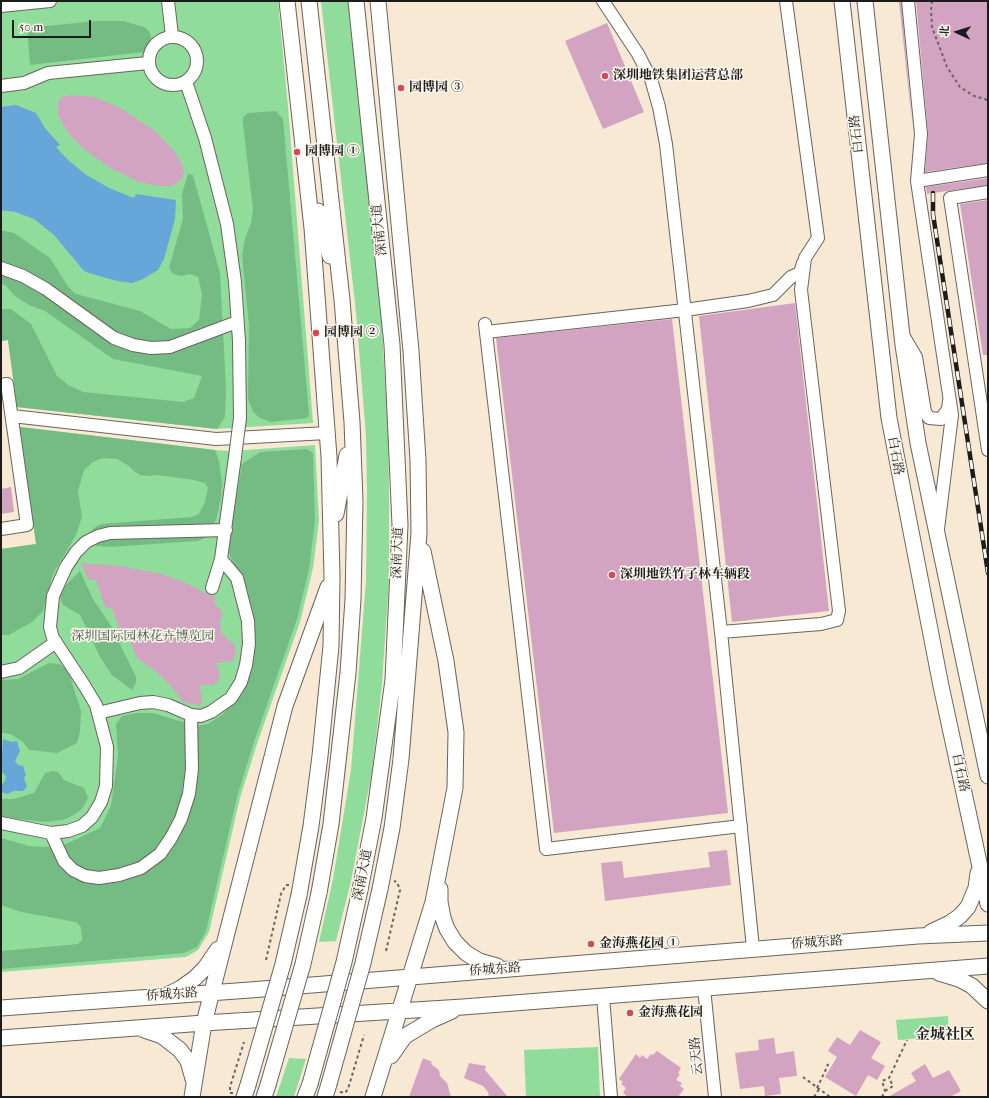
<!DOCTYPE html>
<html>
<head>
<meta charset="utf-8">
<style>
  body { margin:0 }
  #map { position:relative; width:989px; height:1098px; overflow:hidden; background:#f7e9d3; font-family:"IM FELL French Canon","Noto Serif SC",serif }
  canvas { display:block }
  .frame { position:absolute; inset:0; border:2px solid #1c1c1c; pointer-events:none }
  .north { position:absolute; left:937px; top:12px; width:40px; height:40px; -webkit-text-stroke:3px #fbf7ec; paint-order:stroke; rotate:274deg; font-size:11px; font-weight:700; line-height:16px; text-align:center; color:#1c1c1c }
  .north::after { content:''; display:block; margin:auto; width:14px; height:18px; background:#1c1c1c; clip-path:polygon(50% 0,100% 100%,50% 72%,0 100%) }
  .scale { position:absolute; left:12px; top:20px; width:79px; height:18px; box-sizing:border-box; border:2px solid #1c1c1c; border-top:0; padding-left:5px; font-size:12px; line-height:14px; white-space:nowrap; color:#1c1c1c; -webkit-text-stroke:3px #fbf7ec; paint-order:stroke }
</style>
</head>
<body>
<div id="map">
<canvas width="989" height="1098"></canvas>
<div class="frame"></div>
<div class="north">北</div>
<div class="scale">50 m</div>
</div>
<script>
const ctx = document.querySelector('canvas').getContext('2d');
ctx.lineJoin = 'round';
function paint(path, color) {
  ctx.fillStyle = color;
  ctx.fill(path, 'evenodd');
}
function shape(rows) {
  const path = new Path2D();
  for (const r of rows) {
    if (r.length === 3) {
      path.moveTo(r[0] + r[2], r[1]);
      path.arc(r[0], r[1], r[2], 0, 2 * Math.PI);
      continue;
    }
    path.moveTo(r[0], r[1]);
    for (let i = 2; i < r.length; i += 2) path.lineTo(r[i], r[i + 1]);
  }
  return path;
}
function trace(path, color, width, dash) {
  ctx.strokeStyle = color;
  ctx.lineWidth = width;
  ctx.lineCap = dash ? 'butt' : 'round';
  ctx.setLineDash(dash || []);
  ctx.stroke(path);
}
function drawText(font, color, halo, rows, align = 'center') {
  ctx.font = font + ' "IM FELL French Canon","Noto Serif SC",serif';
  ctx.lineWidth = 3;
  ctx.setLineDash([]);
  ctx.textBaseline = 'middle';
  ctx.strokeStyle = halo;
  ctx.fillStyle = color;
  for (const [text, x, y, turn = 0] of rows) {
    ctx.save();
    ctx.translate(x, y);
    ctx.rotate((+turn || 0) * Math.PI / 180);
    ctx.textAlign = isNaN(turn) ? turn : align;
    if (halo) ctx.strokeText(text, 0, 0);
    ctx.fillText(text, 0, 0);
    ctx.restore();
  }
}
const green = shape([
  [1,1,278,1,288,107,313,423,217,429,17,407,8,340,1,341],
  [321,1,348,1,381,310,388,434,389,491,389,579,382,684,372,772,351,881,336,941,319,942,333,879,351,770,366,581,367,492,366,436,356,312],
  [20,427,215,450,232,451,315,445,319,521,313,568,300,622,257,744,240,798,209,932,198,950,186,957,1,972,1,549,36,544],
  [948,1016,949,1036,898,1040,896,1020],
  [598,1047,600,1097,526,1097,524,1050],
  [289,1058,306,1059,294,1097,276,1097]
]);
const forest = shape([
  [96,21,123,21,144,27,149,31,151,37,149,48,144,52,30,65,27,28],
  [276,111,283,119,309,414,307,418,271,422,260,418,253,412,248,399,249,326,242,255,245,239,251,223,253,210,243,124,243,117,248,113],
  [188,174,193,175,220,273,226,389,225,417,217,429,17,407,8,340,1,341,1,309,11,309,31,324,57,376,68,385,83,392,183,402,194,398,202,376,113,359,45,311,29,305,15,296,5,285,1,284,1,230,14,233,50,258,69,288,76,294,140,311,171,329,190,328,199,320,202,295,198,277,190,274,182,276,173,274,169,268,183,219,182,194],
  [20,427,215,450,219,461,222,483,221,498,216,520,205,538,198,541,111,547,96,546,90,534,94,528,101,524,192,517,199,514,205,502,208,488,205,483,194,480,157,475,149,476,140,475,134,471,129,466,117,459,103,458,93,462,84,470,78,491,82,517,76,535,53,574,43,611,32,622,9,635,1,635,1,549,36,544],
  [307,449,313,453,315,521,309,569,297,619,254,742,237,797,206,931,197,947,184,953,1,969,1,951,78,944,82,940,81,927,76,922,21,912,1,905,1,838,29,846,44,847,66,844,100,828,111,806,118,755,116,724,122,716,137,713,153,713,196,726,208,724,223,714,239,696,254,635,248,591,230,556,228,547,242,464,260,452],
  [80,571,93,599,111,626,136,677,136,683,132,690,112,675,100,657,80,615,63,605,60,597,64,587],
  [49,663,59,664,68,670,81,711,80,732,77,743,57,753,29,750,23,742,12,735,1,732,1,680,18,679],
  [53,771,58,772,64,780,84,788,88,798,82,809,72,816,63,820,45,822,1,817,1,799,14,799,34,793,45,773]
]);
const water = shape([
  [16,105,36,113,45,128,60,145,56,147,67,159,85,174,109,188,134,198,136,194,176,200,175,219,164,259,158,270,143,279,132,283,117,281,92,274,84,271,54,235,34,219,15,212,1,210,1,107],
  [3,739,11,742,17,741,20,751,15,761,18,765,23,766,26,775,24,778,27,787,23,791,14,791,7,794,1,792,1,785,5,781,6,776,1,771]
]);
const building = shape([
  [899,1,901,1,912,121,910,105],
  [916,1,988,1,988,163,925,172,928,133],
  [607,23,644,112,603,129,565,41],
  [71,95,94,97,107,102,120,108,154,130,175,152,182,165,184,173,182,179,172,186,161,186,139,182,109,167,85,150,69,134,58,115,58,101,63,97],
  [988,178,988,185,927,194,926,187],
  [988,200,988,355,983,355,960,204],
  [795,303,829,611,732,622,699,316],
  [672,319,728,813,554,833,496,338],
  [11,487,14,512,1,514,1,489],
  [81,563,120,566,162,574,189,584,209,595,216,597,214,605,219,608,223,613,220,621,221,633,235,645,236,654,233,661,216,663,220,674,219,681,213,685,200,685,202,701,200,706,183,702,172,687,157,672,137,658,128,636,121,634,112,608,105,607,96,580,88,579],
  [727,850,731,885,605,901,601,863,622,861,624,878,710,867,708,852],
  [860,1030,881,1042,871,1058,885,1066,877,1080,868,1075,856,1096,825,1077,837,1057,828,1051,837,1037,850,1045],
  [774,1038,776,1054,794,1051,797,1076,779,1078,781,1094,765,1096,764,1086,740,1089,735,1053,759,1050,758,1040],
  [657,1051,681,1068,678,1073,680,1074,676,1080,682,1083,680,1086,684,1089,678,1097,628,1097,623,1093,626,1088,621,1084,623,1082,619,1079,636,1054,640,1058,642,1055,647,1059,651,1054,653,1055],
  [423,1058,432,1062,431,1064,439,1070,440,1076,447,1083,451,1097,409,1097],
  [469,1063,486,1066,485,1070,508,1097,489,1097,488,1092,483,1086,464,1078],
  [925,1064,933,1078,949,1070,961,1091,950,1097,888,1097,916,1081,911,1073]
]);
const path = shape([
  [932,1,931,10,932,27,947,67,960,87,974,96,988,100],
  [386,951,400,890,397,882,394,881],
  [266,960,281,894,286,885,289,885],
  [803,1077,830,1097],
  [817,1088,828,1065,826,1064],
  [885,1091,893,1086,889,1078],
  [340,1092,345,1093,348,1089,364,1035],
  [233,1093,230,1093,230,1087,244,1042],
  [814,1097,819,1089],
  [882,1097,885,1091,882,1081,889,1078,907,1040]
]);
const minor = shape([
  [168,1,172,36],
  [603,1,638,54,651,79,659,107,666,144,721,632,753,948],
  [908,1,921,134,917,181,952,415,938,529],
  [1,6,50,1],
  [173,61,24],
  [186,82,205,138,227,224,235,282,239,341,240,418],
  [1,86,24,83,48,73,148,63],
  [917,181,988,170],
  [988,192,950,198,988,450],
  [1,268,23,276,46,289,114,338,133,345,151,348,170,347,237,322],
  [485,324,546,849,741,826],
  [486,332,685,310,748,301,773,295,791,277,800,273,803,263],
  [903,335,916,357,925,412,929,418,941,419,948,409,949,401],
  [1,385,7,384,27,525,1,529],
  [12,416,216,439,327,433],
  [212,588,221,559,235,457],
  [721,632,821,624,837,620,839,611,801,290,805,258,818,238,786,1],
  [1,672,19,668,56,642],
  [98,713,140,703,153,702,168,705,191,715,201,716,211,712,231,698,241,682,246,665,249,644,248,621,237,578,221,559],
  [1,823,51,833,68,831,82,826,92,817,101,802,106,786,107,747,96,705,84,685,53,638,50,627,53,596,66,567,76,552,86,542,98,536,110,533,226,530],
  [51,833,64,861,73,870,85,876,99,878,119,875,141,868,160,854,171,838,181,819,189,794,192,769,191,715],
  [704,988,715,1097],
  [603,996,611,1097]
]);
const major = shape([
  [287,1,312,228,329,457,332,576,331,646,320,756,311,826,299,895],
  [309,1,342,300,352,422,355,501,353,599,348,673,331,824,319,893],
  [356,1,392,345,400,525,393,680,374,818,360,890],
  [378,1,411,351,418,460,419,533,401,759,392,828,380,889],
  [842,1,889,418,941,686,988,904],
  [865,1,903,345,918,443,988,776],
  [318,211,330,256],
  [336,514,347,455],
  [440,889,440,902,443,918,447,929,455,942,466,953,479,961,497,966],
  [931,932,950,923,960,916,968,907,976,888,978,873],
  [939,973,959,979,972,986,988,1001],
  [169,994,181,988,195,978,205,968,218,949],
  [1,1008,250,990,918,936,988,933],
  [144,1030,162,1036,180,1050,188,1061,193,1079],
  [1,1038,204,1023,463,1007,988,966],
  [391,1056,405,1036,432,1020,452,1011],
  [192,1097,204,1023,285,706,328,587],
  [244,1097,248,1085],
  [264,1097,268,1085],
  [305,1097,310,1084],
  [325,1097,329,1084],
  [373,1097,433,902,455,788,456,732,446,661,423,551]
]);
const rail = shape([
  [933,193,933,214,988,573]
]);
const minorBridge = shape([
  [235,457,240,418]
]);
const majorBridge = shape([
  [310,1084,344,962,360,890],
  [329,1084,363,963,380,889],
  [248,1085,283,964,299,895],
  [268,1085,303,964,319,893]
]);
const markers = [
  [605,76,4,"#d1495b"],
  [401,88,4,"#d1495b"],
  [297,152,4,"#d1495b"],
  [316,333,4,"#d1495b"],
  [612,575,4,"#d1495b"],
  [591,944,4,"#d1495b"],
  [630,1013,4,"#d1495b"]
];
const poiNames = [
  ["深圳地铁集团运营总部",613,76],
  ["园博园 ③",409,88],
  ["园博园 ①",305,152],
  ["园博园 ②",324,333],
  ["深圳地铁竹子林车辆段",620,575],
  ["金海燕花园 ①",599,944],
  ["金海燕花园",638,1013]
];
const streetNames = [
  ["白石路",857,134,-96],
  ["深南大道",380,230,-96],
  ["白石路",895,456,80],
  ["深南大道",398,553,-88],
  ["白石路",960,773,78],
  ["深南大道",363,875,-79],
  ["侨城东路",817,943,-4],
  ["侨城东路",495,970,-4],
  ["侨城东路",172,995,-4],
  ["云天路",697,1056,-95]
];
const parkNames = [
  ["深圳国际园林花卉博览园",143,637]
];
const quarterNames = [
  ["金城社区",945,1035]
];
paint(green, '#90dd9b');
paint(forest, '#74bc83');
paint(water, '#66a6d9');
paint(building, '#d2a4c2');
trace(minor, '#69645c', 14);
trace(major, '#69645c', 17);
trace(path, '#69645c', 2, [3, 3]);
trace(minor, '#fff', 12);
trace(major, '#fff', 15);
trace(rail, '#1c1c1c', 4.5);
trace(rail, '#fbf7ec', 3, [9]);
trace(minorBridge, '#69645c', 14, []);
trace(majorBridge, '#69645c', 17, []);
trace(minorBridge, '#fff', 12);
trace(majorBridge, '#fff', 15);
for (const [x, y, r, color] of markers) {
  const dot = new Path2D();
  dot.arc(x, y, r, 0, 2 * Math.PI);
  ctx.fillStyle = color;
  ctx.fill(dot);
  trace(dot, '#fbf7ec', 1.5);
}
drawText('bold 13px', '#1c1c1c', '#fbf7ec', poiNames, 'left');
drawText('13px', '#1c1c1c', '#fbf7ec', streetNames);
drawText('13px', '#3f5642', '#fbf7ec', parkNames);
drawText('bold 15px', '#1c1c1c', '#fbf7ec', quarterNames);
</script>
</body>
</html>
